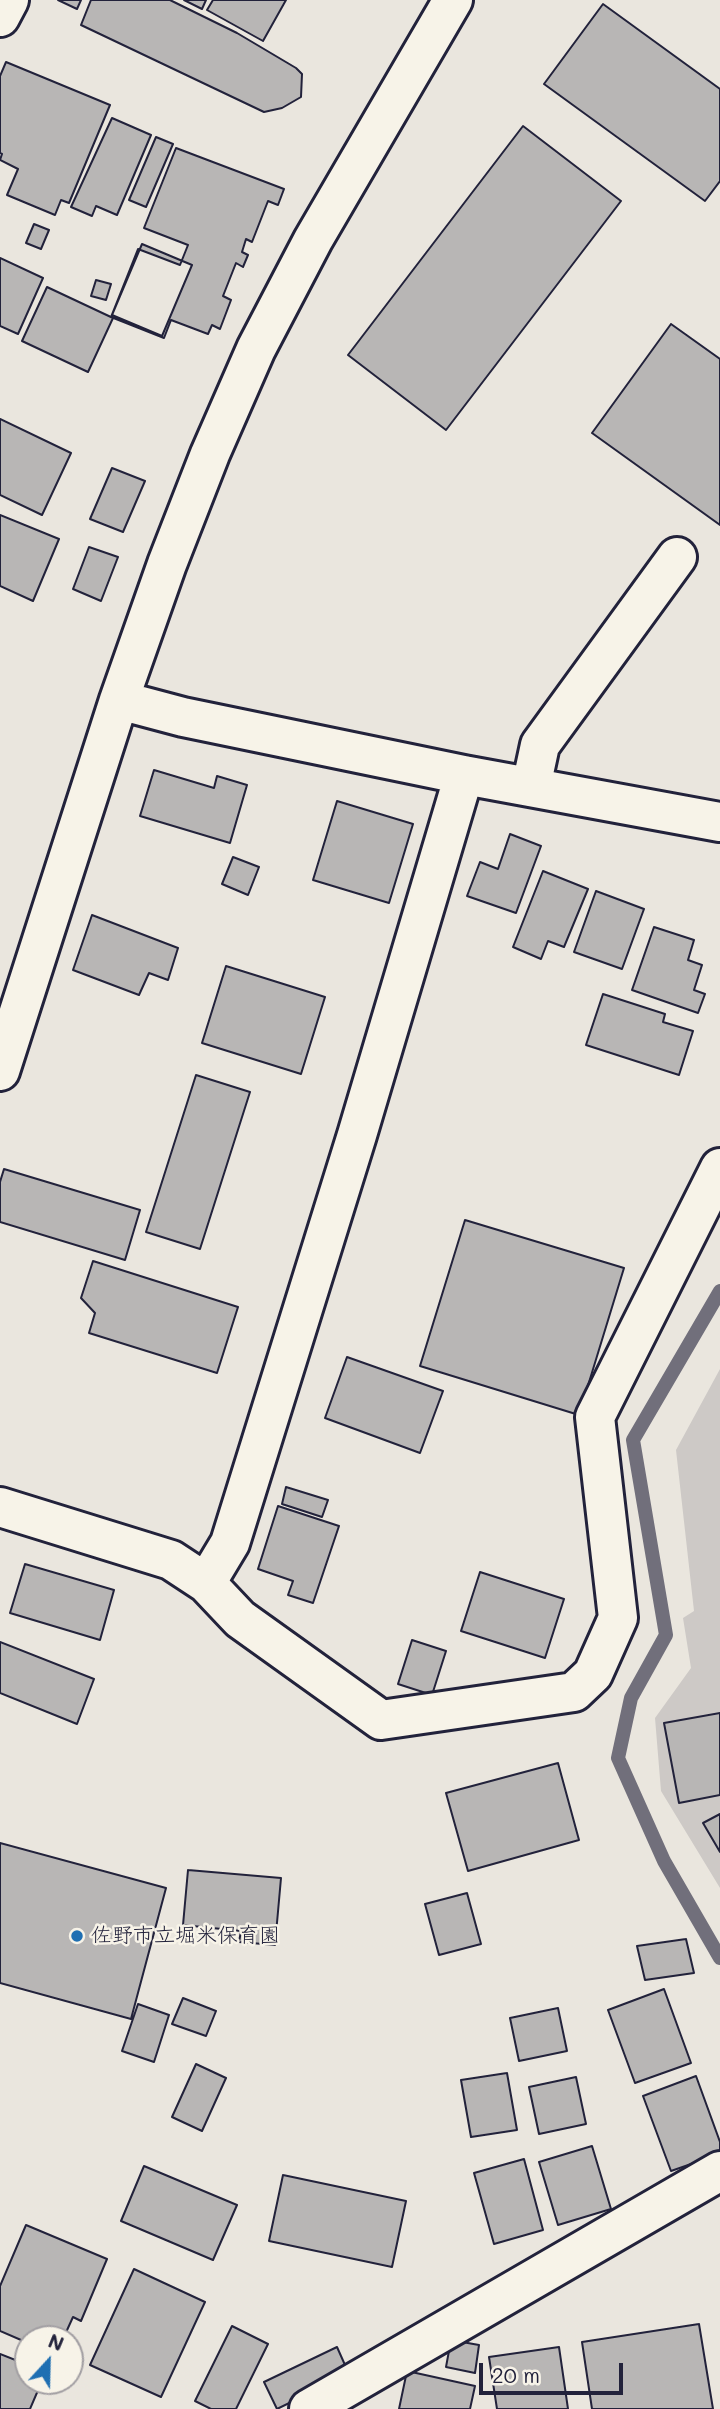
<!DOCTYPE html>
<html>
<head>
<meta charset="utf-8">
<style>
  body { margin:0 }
  #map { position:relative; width:720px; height:2409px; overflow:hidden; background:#eae6de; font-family:Mali,sans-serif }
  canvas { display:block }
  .north { position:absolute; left:14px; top:2325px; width:70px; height:70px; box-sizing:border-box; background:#f7f3e8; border:2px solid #a29fa3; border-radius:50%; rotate:22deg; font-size:19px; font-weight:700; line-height:28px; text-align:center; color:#22223b }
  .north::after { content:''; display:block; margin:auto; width:24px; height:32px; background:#1f6fb2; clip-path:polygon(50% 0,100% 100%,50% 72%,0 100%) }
  .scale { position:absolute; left:479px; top:2363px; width:144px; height:32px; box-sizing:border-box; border:4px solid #22223b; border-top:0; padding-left:9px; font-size:21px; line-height:24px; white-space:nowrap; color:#22223b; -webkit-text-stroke:5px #f7f3e8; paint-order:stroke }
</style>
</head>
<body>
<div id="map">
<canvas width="720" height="2409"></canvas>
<div class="north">N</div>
<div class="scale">20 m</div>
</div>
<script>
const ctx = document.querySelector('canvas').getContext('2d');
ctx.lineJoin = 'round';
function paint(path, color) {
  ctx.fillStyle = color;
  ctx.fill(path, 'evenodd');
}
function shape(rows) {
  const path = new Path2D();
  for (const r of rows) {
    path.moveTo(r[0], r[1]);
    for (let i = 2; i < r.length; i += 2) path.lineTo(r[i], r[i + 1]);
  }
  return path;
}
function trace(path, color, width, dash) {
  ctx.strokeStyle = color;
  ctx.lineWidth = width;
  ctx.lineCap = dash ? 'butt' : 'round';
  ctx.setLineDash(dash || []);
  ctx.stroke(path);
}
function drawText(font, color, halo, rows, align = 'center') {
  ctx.font = font + ' Mali,"Klee One",sans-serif';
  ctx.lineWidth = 5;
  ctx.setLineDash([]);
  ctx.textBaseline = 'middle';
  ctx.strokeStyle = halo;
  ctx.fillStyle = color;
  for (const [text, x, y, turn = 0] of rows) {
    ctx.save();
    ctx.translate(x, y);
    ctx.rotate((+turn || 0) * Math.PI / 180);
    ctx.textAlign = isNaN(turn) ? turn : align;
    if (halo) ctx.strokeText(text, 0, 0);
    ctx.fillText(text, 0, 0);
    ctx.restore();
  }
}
const green = shape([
  [720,1369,720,1888,661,1791,655,1718,691,1668,683,1618,694,1611,676,1450]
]);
const stream = shape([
  [720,1291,633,1440,666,1635,631,1698,618,1758,664,1861,720,1958]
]);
const building = shape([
  [58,0,81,0,77,9,58,0],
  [91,0,170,0,176,3,237,33,296,68,302,74,301,97,282,108,264,112,81,25,91,0],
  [184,0,206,0,202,9,184,0],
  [213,0,286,0,263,41,207,10,213,0],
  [603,4,720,89,720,181,705,201,544,84,603,4],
  [6,62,110,105,69,203,61,200,55,215,7,195,18,169,0,160,2,154,0,153,0,76,6,62],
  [112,118,151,135,117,215,96,206,92,216,71,207,112,118],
  [523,126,621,201,446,430,348,355,523,126],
  [156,137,173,144,146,207,129,200,156,137],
  [176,148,284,189,278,205,268,201,252,242,246,239,242,252,248,255,243,267,236,263,223,296,231,300,220,329,212,325,208,334,171,320,164,338,111,317,138,249,180,265,188,245,144,228,176,148],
  [34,224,49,230,41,249,26,243,34,224],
  [142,244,192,265,162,336,112,315,142,244],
  [0,258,43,278,18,334,0,326,0,258],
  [96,280,111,284,106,300,91,296,96,280],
  [47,287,113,318,88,372,22,341,47,287],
  [671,324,720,359,720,525,592,433,671,324],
  [0,419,71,453,42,515,0,495,0,419],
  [112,468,145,481,123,532,90,519,112,468],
  [0,515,59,539,33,601,0,586,0,515],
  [89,547,118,557,101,601,73,589,89,547],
  [154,770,214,788,217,776,247,785,230,843,140,816,154,770],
  [337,801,413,824,389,903,313,880,337,801],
  [510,834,541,846,516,913,467,896,480,862,498,869,510,834],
  [233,857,259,867,248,895,222,884,233,857],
  [543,871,588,889,564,947,548,941,541,959,513,947,543,871],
  [596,891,644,909,622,969,574,952,596,891],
  [92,915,178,948,168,980,149,973,139,995,73,970,92,915],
  [654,927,694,940,688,960,702,965,694,990,705,994,698,1013,632,990,654,927],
  [226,966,325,997,301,1074,202,1043,226,966],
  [603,994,665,1014,663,1022,693,1031,679,1075,586,1045,603,994],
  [196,1075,250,1092,200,1249,146,1232,196,1075],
  [4,1169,140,1210,125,1260,0,1222,0,1182,4,1169],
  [465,1220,624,1268,579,1415,420,1366,465,1220],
  [93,1261,238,1307,217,1373,89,1333,95,1313,81,1298,93,1261],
  [347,1357,443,1391,420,1453,325,1418,347,1357],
  [286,1487,328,1500,322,1517,282,1504,286,1487],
  [278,1506,339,1526,313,1603,288,1595,293,1581,258,1569,278,1506],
  [25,1564,114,1590,100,1640,10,1613,25,1564],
  [480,1572,564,1599,545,1658,461,1631,480,1572],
  [412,1640,446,1651,432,1695,398,1684,412,1640],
  [0,1642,94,1679,77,1724,0,1693,0,1642],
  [720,1713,720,1795,679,1803,664,1723,720,1713],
  [558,1763,579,1840,468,1871,446,1793,558,1763],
  [720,1814,720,1852,703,1823,720,1814],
  [0,1843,166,1888,131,2019,0,1983,0,1843],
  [188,1870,281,1878,275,1945,239,1942,241,1931,183,1925,188,1870],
  [467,1893,481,1944,439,1955,425,1904,467,1893],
  [686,1939,694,1973,645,1980,637,1946,686,1939],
  [664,1989,691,2063,635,2083,608,2010,664,1989],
  [183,1998,216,2011,206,2036,172,2024,183,1998],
  [138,2004,169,2015,154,2062,122,2051,138,2004],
  [558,2008,567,2051,519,2061,510,2018,558,2008],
  [196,2064,226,2078,202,2131,172,2117,196,2064],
  [507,2073,517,2130,471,2137,461,2080,507,2073],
  [696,2076,720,2142,720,2154,671,2171,643,2096,696,2076],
  [576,2077,586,2124,539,2134,529,2087,576,2077],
  [592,2146,611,2209,558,2225,539,2162,592,2146],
  [524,2159,543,2230,494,2244,474,2173,524,2159],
  [144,2166,237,2205,213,2260,121,2221,144,2166],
  [283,2175,406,2201,392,2267,269,2241,283,2175],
  [26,2225,107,2259,81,2321,73,2317,63,2339,28,2339,28,2343,0,2331,0,2286,26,2225],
  [134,2269,205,2302,161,2397,90,2365,134,2269],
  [699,2324,713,2409,592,2409,582,2342,699,2324],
  [232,2326,268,2344,236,2409,211,2409,195,2401,232,2326],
  [451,2340,479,2345,475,2373,446,2367,451,2340],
  [337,2347,349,2374,277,2409,264,2382,337,2347],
  [559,2347,568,2409,497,2409,489,2357,559,2347],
  [0,2354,28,2365,28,2381,42,2381,30,2409,0,2409,0,2354],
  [407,2371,475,2386,470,2409,399,2409,407,2371]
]);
const minor = shape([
  [0,17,9,0],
  [119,700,183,717,464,775,720,822],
  [531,787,540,745,677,557],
  [0,1071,119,700,167,564,210,454,256,349,313,240,453,0],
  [0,1507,171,1560,206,1583,240,1619,381,1720,574,1692,593,1674,618,1618,595,1417,720,1168],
  [206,1583,230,1543,357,1135,464,775],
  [309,2409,720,2171]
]);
const markers = [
  [77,1936,7,"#1f6fb2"]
];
const poiNames = [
  ["佐野市立堀米保育園",91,1936]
];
paint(green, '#cdc9c6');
trace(stream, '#716f7b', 14);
paint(building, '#b8b6b5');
trace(building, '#22223b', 2);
trace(minor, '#22223b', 44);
trace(minor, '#f7f3e8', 38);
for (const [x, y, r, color] of markers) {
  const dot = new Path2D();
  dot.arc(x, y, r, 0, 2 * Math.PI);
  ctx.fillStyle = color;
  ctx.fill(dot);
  trace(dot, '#f7f3e8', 2.5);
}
drawText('21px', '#22223b', '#f7f3e8', poiNames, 'left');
</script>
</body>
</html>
